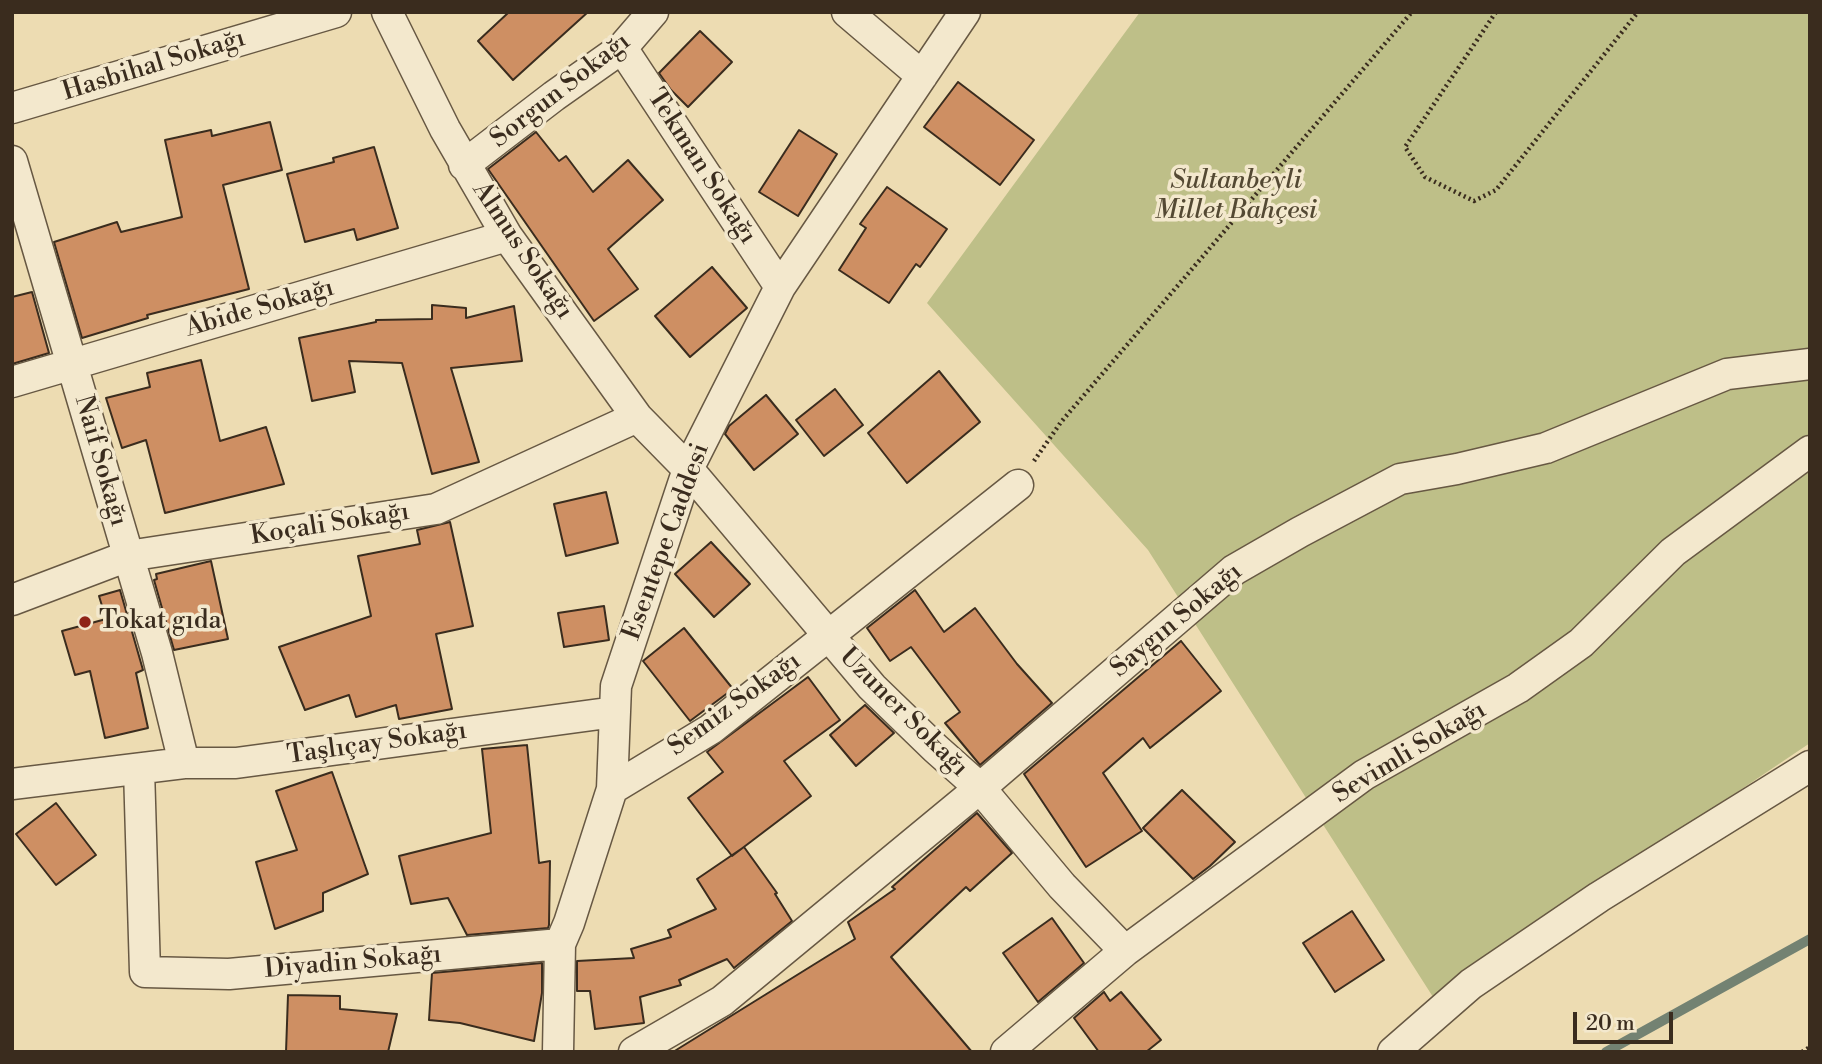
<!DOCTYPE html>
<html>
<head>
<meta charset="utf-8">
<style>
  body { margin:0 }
  #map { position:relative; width:1822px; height:1064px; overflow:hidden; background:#eddcb2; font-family:"Libre Bodoni",serif }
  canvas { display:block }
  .frame { position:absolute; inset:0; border:14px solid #3a2c1e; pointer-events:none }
  .scale { position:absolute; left:1573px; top:1012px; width:100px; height:32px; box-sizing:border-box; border:4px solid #3a2c1e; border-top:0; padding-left:9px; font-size:21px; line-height:24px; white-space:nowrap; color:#3a2c1e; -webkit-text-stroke:5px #f3e8cd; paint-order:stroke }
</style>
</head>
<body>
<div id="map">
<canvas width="1822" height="1064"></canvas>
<div class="frame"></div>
<div class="scale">20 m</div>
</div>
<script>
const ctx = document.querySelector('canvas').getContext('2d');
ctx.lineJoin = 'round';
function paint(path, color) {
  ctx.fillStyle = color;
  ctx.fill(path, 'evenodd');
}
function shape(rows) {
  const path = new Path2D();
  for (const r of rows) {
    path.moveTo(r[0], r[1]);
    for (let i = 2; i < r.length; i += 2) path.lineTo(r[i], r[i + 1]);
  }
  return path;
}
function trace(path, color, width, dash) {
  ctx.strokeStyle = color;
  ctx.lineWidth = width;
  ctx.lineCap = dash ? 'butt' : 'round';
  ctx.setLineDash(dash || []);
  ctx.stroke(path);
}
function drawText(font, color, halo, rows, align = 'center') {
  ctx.font = font + ' "Libre Bodoni",serif';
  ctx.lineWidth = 7;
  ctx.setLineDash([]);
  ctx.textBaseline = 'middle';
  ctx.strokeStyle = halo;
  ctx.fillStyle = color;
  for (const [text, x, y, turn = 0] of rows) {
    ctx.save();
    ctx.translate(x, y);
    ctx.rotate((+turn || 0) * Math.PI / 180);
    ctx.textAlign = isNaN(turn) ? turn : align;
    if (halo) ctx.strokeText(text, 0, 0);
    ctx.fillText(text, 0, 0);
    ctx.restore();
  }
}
const green = shape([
  [1140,12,1810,12,1810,743,1433,997,1148,550,927,303]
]);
const stream = shape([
  [1606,1052,1810,939]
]);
const building = shape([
  [509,12,588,12,513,80,478,41,509,12],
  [700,31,732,62,688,107,671,90,659,73,700,31],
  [958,82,1034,140,1000,185,924,127,958,82],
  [270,122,282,170,223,185,249,289,147,315,148,318,82,338,54,242,117,222,121,232,182,217,165,140,211,130,212,136,270,122],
  [799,130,837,154,798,216,759,192,799,130],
  [536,132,559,161,566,156,593,192,628,160,663,200,608,249,638,289,594,321,488,169,536,132],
  [374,147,398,228,357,240,354,229,305,242,287,174,334,162,333,158,374,147],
  [887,187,947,229,920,267,916,264,889,303,839,270,866,228,860,224,887,187],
  [712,267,747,308,690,357,655,316,712,267],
  [32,292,49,353,12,364,12,297,32,292],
  [432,305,466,308,466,318,514,306,522,361,451,368,479,462,432,474,402,363,349,361,355,392,312,401,299,338,376,322,376,320,432,319,432,305],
  [201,360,220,441,266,427,284,484,165,513,146,440,122,448,106,398,150,387,147,373,201,360],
  [939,371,980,422,907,483,868,433,939,371],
  [835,389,863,425,824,456,796,420,835,389],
  [766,395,798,434,754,470,725,434,729,426,766,395],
  [606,492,618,543,566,556,554,504,606,492],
  [450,522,473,626,436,634,452,709,399,719,396,705,356,717,349,695,305,710,279,647,371,616,358,556,420,544,417,530,450,522],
  [711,542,750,584,714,617,675,574,711,542],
  [211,561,228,639,174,650,154,580,157,579,156,574,211,561],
  [120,590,143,670,136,673,148,728,105,738,90,671,75,675,62,631,106,619,99,596,120,590],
  [915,590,944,632,975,608,1017,664,1052,703,980,765,945,723,960,712,911,647,890,661,867,628,915,590],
  [604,606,609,640,564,647,558,613,604,606],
  [684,628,733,689,690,721,643,661,684,628],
  [1181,641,1221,691,1150,748,1143,738,1103,773,1142,831,1086,867,1024,774,1181,641],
  [808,677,840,720,784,761,811,796,732,856,688,798,723,772,707,752,808,677],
  [865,705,894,733,856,766,830,735,865,705],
  [527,745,539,863,550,861,549,925,548,928,467,935,448,898,411,904,399,856,491,833,482,749,527,745],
  [332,772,368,874,323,893,323,911,275,929,256,862,297,850,276,791,332,772],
  [1182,790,1235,842,1210,866,1193,879,1143,828,1182,790],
  [56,803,96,855,56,885,16,834,56,803],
  [977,813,1012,853,970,891,966,887,891,957,972,1052,673,1052,855,939,848,922,895,889,892,887,977,813],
  [744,847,777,893,775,894,792,921,734,968,727,959,679,980,681,985,640,997,644,1023,595,1029,590,991,577,991,577,961,634,958,631,949,671,937,668,930,716,909,697,879,744,847],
  [1352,911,1384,960,1335,992,1303,943,1352,911],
  [1052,918,1084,963,1038,1002,1003,953,1052,918],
  [542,963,542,993,534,1041,460,1023,429,1020,432,973,542,963],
  [1104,992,1110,1001,1121,992,1161,1040,1146,1052,1099,1052,1074,1018,1104,992],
  [288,995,340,996,340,1009,397,1014,388,1052,286,1052,288,995]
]);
const path = shape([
  [1496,12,1405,147,1425,177,1474,201,1496,190,1638,12],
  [1034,461,1061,422,1412,12],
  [1802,1052,1810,1047]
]);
const street = shape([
  [387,12,445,129,507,236,637,417,688,469,872,687,935,748,980,788,1062,886,1125,951],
  [847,12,922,76],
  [622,48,780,287],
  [12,108,336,12],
  [12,161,157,653,184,763],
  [464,165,554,96,622,48,653,12],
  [12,382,507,236],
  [12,600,128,556,436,509,637,417],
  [139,769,145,972,229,974,560,944],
  [12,784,184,763,236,763,615,712],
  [612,789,711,729,1018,485],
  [558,1052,560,944,569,923,612,789,616,686,688,469,780,287,965,12],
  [634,1052,722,1001,980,788,1234,570,1300,532,1400,479,1457,469,1546,448,1727,374,1810,364],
  [1006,1052,1125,951,1364,775,1518,688,1581,643,1673,552,1810,451],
  [1393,1052,1471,984,1599,897,1810,766]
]);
const markers = [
  [85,622,7,"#8f2418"]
];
const streetNames = [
  ["Hasbihal Sokağı",154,66,-17],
  ["Sorgun Sokağı",561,91,-38],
  ["Tekman Sokağı",701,167,57],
  ["Almus Sokağı",522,251,56],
  ["Abide Sokağı",260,309,-16],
  ["Naif Sokağı",100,461,74],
  ["Koçali Sokağı",330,525,-9],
  ["Esentepe Caddesi",667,542,-70],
  ["Saygın Sokağı",1177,621,-40],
  ["Semiz Sokağı",735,705,-36],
  ["Uzuner Sokağı",903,713,45],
  ["Taşlıçay Sokağı",377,744,-8],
  ["Sevimli Sokağı",1410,753,-31],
  ["Diyadin Sokağı",353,963,-5]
];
const parkNames = [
  ["Sultanbeyli",1236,182],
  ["Millet Bahçesi",1236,212]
];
const poiNames = [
  ["Tokat gıda",99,622]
];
paint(green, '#bebf88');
trace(stream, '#738272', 10);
paint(building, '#ce8f63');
trace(building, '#3a2c1e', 2);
trace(street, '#675843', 33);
trace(path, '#3a2c1e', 4.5, [2, 3.5]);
trace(street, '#f3e8cd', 30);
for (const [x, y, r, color] of markers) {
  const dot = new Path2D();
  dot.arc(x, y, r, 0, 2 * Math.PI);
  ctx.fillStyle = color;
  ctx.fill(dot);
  trace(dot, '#f3e8cd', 2.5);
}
drawText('26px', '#3a2c1e', '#f3e8cd', streetNames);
drawText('italic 26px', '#544933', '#f3e8cd', parkNames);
drawText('26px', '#3a2c1e', '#f3e8cd', poiNames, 'left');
</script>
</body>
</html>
